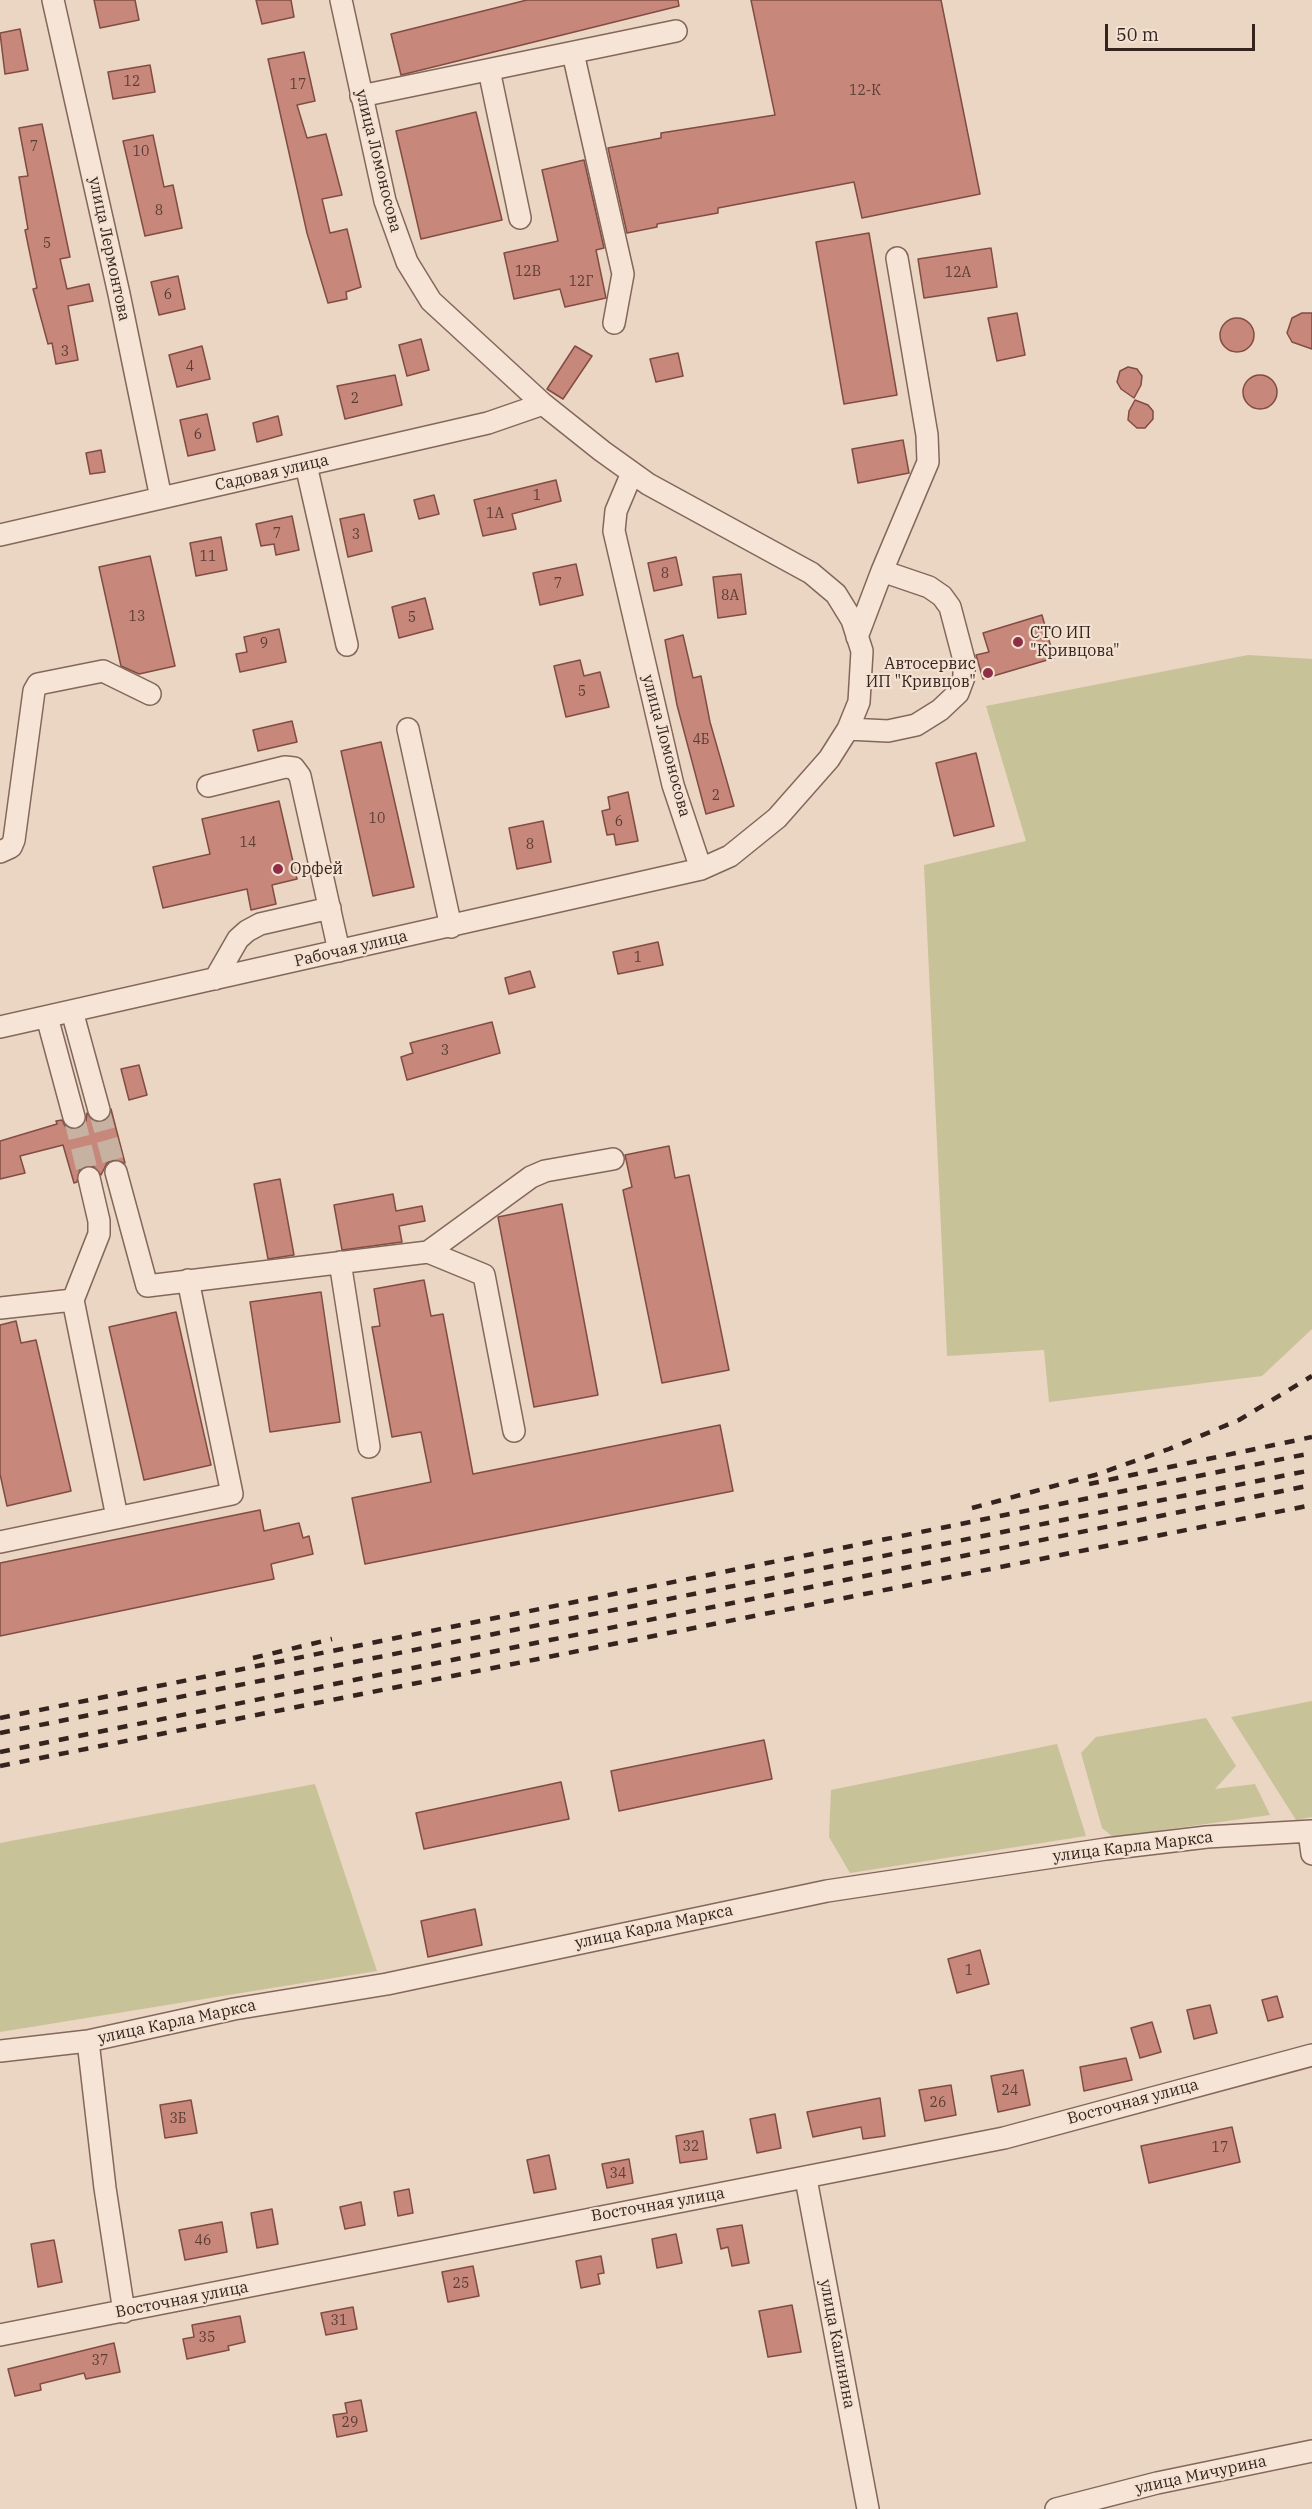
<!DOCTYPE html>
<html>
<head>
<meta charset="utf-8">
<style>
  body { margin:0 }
  #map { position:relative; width:1312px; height:2509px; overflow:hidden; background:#ebd5c3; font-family:"IBM Plex Serif",serif }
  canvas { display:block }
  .scale { position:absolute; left:1105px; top:24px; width:150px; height:27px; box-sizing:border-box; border:3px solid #35241e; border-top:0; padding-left:8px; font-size:18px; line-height:21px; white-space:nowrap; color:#35241e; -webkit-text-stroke:4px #f3e1d2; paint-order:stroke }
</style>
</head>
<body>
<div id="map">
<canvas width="1312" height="2509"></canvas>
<div class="scale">50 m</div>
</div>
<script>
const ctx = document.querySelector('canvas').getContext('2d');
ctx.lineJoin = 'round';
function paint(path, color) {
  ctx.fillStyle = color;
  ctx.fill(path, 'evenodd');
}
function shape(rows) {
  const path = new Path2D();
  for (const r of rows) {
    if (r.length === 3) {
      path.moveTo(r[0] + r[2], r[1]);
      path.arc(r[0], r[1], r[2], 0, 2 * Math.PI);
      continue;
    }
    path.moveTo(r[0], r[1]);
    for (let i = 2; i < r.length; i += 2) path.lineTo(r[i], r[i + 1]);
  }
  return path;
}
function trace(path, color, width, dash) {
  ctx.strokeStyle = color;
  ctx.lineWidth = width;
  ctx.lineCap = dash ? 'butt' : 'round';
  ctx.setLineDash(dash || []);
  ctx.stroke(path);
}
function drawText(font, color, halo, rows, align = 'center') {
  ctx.font = font + ' "IBM Plex Serif",serif';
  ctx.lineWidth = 4.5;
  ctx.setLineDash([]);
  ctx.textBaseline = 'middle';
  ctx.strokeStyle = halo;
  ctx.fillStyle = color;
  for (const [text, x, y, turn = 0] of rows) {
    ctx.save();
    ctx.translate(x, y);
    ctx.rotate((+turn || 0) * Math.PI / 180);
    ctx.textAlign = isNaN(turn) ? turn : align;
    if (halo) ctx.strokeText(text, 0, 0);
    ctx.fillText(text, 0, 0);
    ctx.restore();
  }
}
const green = shape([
  [1248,655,1312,659,1312,1329,1262,1376,1049,1402,1044,1350,947,1356,924,865,1026,841,986,706],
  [1312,1701,1312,1817,1296,1820,1231,1717],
  [1206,1718,1236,1766,1215,1789,1255,1784,1270,1815,1113,1837,1102,1828,1081,1753,1096,1737],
  [1057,1744,1086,1836,850,1873,829,1837,831,1790],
  [315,1784,377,1971,0,2032,0,1843]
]);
const building = shape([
  [94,0,135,0,139,20,100,28,94,0],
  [256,0,291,0,294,17,262,24,256,0],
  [527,0,678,0,679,6,401,75,391,34,527,0],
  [751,0,941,0,980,194,862,218,854,182,718,208,718,213,657,224,657,227,627,233,608,148,661,138,661,133,775,115,751,0],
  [20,29,28,70,5,74,0,33,20,29],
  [304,52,315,101,297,105,307,138,326,134,342,195,322,199,330,233,347,229,361,287,346,292,347,299,328,303,307,233,268,59,304,52],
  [150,65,155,92,113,99,108,72,150,65],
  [476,112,502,220,421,239,396,131,476,112],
  [42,124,70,257,60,259,67,289,89,284,93,301,68,306,78,360,56,364,52,343,48,344,33,289,37,288,25,230,28,229,19,177,28,176,19,128,42,124],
  [153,135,164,187,173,185,182,228,145,236,123,141,153,135],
  [584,160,604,248,596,250,606,298,565,307,560,289,514,299,504,253,558,241,542,170,584,160],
  [869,233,897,395,844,404,816,242,869,233],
  [991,248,997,287,924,298,918,259,991,248],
  [178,276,185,309,159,315,151,282,178,276],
  [1017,313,1025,355,997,361,988,318,1017,313],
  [1302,313,1312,313,1312,349,1292,342,1287,333,1292,318,1302,313],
  [1237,335,17],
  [421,339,429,370,407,376,399,345,421,339],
  [202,346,210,379,177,387,169,355,202,346],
  [575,346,592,356,563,399,547,389,575,346],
  [678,353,683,376,656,382,650,359,678,353],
  [1128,367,1137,369,1142,376,1141,385,1134,398,1121,389,1117,382,1120,371,1128,367],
  [395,375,402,405,345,419,337,386,395,375],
  [1260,392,17],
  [1135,400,1148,405,1153,411,1153,419,1145,428,1137,428,1128,420,1129,411,1135,400],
  [207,414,215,450,188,456,180,420,207,414],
  [278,416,282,435,257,442,253,423,278,416],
  [903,440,909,473,858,483,852,449,903,440],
  [101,450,105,472,90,474,86,453,101,450],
  [556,480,561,501,512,514,516,529,483,536,474,500,556,480],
  [434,495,439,514,419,519,414,500,434,495],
  [364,514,372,551,348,557,340,519,364,514],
  [292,516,299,550,276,555,274,544,261,546,256,524,292,516],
  [221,537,227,570,196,576,190,543,221,537],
  [150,556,175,666,139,674,121,666,99,567,150,556],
  [676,557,682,585,654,591,648,563,676,557],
  [576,564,583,595,540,605,533,573,576,564],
  [741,574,746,614,718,618,713,577,741,574],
  [425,598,433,629,399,638,392,607,425,598],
  [1042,615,1054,658,983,679,976,655,989,652,983,633,1042,615],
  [279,629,286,662,240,672,236,654,247,652,244,637,279,629],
  [683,635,693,678,701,676,710,722,734,806,706,814,677,705,665,640,683,635],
  [580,660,584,676,600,672,609,707,566,717,554,666,580,660],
  [292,721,297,742,258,751,253,730,292,721],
  [381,742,414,887,373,896,341,751,381,742],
  [976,753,994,826,954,836,936,763,976,753],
  [628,792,638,841,616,845,614,834,607,835,602,811,610,809,608,797,628,792],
  [279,801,297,879,272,885,276,904,251,910,247,889,163,908,153,867,210,854,202,819,279,801],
  [543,821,551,862,517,869,509,828,543,821],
  [658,942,663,965,618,974,613,952,658,942],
  [530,971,535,987,509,994,505,978,530,971],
  [492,1022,500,1053,407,1080,401,1057,413,1053,410,1043,492,1022],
  [139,1065,147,1095,129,1100,121,1069,139,1065],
  [111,1109,125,1163,112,1160,107,1163,101,1175,93,1166,86,1166,80,1169,77,1182,74,1183,63,1145,20,1156,25,1173,0,1179,0,1141,57,1124,56,1121,62,1120,65,1126,78,1129,86,1121,87,1113,95,1122,103,1122,108,1119,111,1109],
  [669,1146,675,1178,689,1175,729,1370,662,1383,623,1190,632,1187,625,1155,669,1146],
  [280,1179,294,1255,268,1259,254,1184,280,1179],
  [393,1194,396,1211,422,1206,425,1221,399,1226,402,1242,342,1250,334,1205,393,1194],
  [562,1204,598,1395,534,1407,498,1217,562,1204],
  [424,1280,431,1316,443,1314,473,1474,720,1425,733,1491,365,1564,352,1498,431,1482,421,1432,392,1437,372,1327,380,1326,374,1289,424,1280],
  [321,1292,340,1422,270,1432,250,1302,321,1292],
  [176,1312,211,1465,144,1480,109,1327,176,1312],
  [16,1321,21,1343,36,1340,71,1491,7,1506,0,1474,0,1325,16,1321],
  [260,1510,264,1531,299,1523,303,1538,309,1536,313,1554,271,1564,274,1579,0,1636,0,1563,260,1510],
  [764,1740,772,1779,619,1811,611,1771,764,1740],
  [561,1782,569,1819,424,1849,416,1813,561,1782],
  [475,1909,482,1945,428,1957,421,1921,475,1909],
  [980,1950,989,1984,957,1993,948,1959,980,1950],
  [1277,1996,1283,2017,1268,2021,1262,2000,1277,1996],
  [1210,2005,1217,2033,1194,2039,1187,2010,1210,2005],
  [1152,2022,1161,2052,1140,2058,1131,2028,1152,2022],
  [1126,2058,1132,2080,1084,2091,1080,2067,1126,2058],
  [1023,2070,1030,2105,998,2112,991,2076,1023,2070],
  [951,2085,956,2115,925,2121,919,2090,951,2085],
  [880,2098,885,2136,863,2139,861,2127,813,2137,807,2112,880,2098],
  [191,2100,197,2133,165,2138,160,2105,191,2100],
  [775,2114,781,2148,757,2153,750,2119,775,2114],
  [1232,2127,1240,2162,1149,2183,1141,2146,1232,2127],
  [703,2131,707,2159,680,2163,676,2136,703,2131],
  [549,2155,556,2189,534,2193,527,2160,549,2155],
  [629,2159,633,2183,607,2188,602,2164,629,2159],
  [409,2189,413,2213,398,2216,394,2192,409,2189],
  [361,2202,365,2225,345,2229,340,2207,361,2202],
  [272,2209,278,2244,257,2248,251,2213,272,2209],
  [222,2222,227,2252,185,2260,179,2230,222,2222],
  [742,2225,749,2263,732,2266,728,2247,721,2249,717,2229,742,2225],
  [676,2234,682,2263,657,2268,652,2239,676,2234],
  [54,2240,62,2282,38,2287,31,2244,54,2240],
  [601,2256,604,2273,598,2274,600,2284,581,2288,576,2261,601,2256],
  [473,2266,479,2296,448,2302,442,2272,473,2266],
  [792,2305,801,2352,768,2357,759,2311,792,2305],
  [353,2307,357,2329,326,2335,321,2313,353,2307],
  [240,2316,245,2342,228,2346,229,2350,187,2359,183,2339,194,2337,192,2325,240,2316],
  [114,2343,120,2372,86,2379,84,2373,40,2384,41,2390,15,2396,8,2369,114,2343],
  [361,2400,367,2431,337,2437,333,2415,347,2413,345,2403,361,2400]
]);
const minorTunnel = shape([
  [99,1110,116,1172],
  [74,1117,89,1178]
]);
const minor = shape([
  [53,0,119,294,161,498],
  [573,53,623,274,614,323],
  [489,70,520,218],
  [361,96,676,31],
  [306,465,347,645],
  [632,473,616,511,614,531,673,785,701,869],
  [0,535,488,423,543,404],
  [882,571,928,462,927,435,897,258],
  [408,729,451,927],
  [848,729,888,731,916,725,940,710,958,693,964,677,964,660,950,607,942,596,929,587,882,571,857,637],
  [208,786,285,767,294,768,300,776,339,951],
  [0,852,11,847,14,840,34,691,38,684,103,671,150,694],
  [215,979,238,939,247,931,260,924,330,908],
  [72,1011,99,1110],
  [47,1017,74,1117],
  [0,1027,701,869,730,856,777,818,829,759,848,729,859,702,862,651,852,620,836,594,811,573,648,484,602,451,543,404,431,301,407,262,385,201,341,0],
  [116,1172,147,1286,428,1252,531,1177,545,1171,613,1159],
  [89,1178,99,1221,99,1234,73,1300,117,1517],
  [428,1252,484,1275,514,1431],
  [340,1262,369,1447],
  [0,1308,73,1300],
  [0,1542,232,1494,188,1280],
  [1309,1832,1312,1854],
  [88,2041,105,2188,124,2312],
  [0,2051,88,2041,234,2009,387,1984,827,1891,1106,1849,1207,1837,1312,1831],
  [806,2179,868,2509],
  [0,2335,1004,2138,1312,2055],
  [1056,2509,1157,2483,1312,2451]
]);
const rail = shape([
  [1089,1484,1312,1437],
  [972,1508,1095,1475,1169,1449,1239,1420,1312,1376],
  [253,1658,332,1639],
  [0,1718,1312,1453],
  [0,1733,1312,1470],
  [0,1752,1312,1485],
  [0,1766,1312,1505]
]);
const markers = [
  [1018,642,6,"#8f2f47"],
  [988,673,6,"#8f2f47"],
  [278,869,6,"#8f2f47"]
];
const numberNames = [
  ["12",132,82],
  ["17",298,85],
  ["12-К",865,91],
  ["7",34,147],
  ["10",141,152],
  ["8",159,211],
  ["5",47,244],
  ["12В",528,272],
  ["12А",958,273],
  ["12Г",581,282],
  ["6",168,295],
  ["3",65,352],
  ["4",190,367],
  ["2",355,399],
  ["6",198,435],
  ["1",537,496],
  ["1А",495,514],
  ["7",277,534],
  ["3",356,535],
  ["11",208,557],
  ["8",665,574],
  ["7",558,584],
  ["8А",730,596],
  ["13",137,617],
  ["5",412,618],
  ["9",264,644],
  ["5",582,692],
  ["4Б",701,740],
  ["2",716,796],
  ["10",377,819],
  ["6",619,822],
  ["14",248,843],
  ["8",530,845],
  ["1",638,958],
  ["3",445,1051],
  ["1",969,1971],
  ["24",1010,2091],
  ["26",938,2103],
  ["3Б",178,2119],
  ["32",691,2147],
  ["17",1220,2148],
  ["34",618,2174],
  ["46",203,2241],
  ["25",461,2284],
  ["31",339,2321],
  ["35",207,2338],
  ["37",100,2361],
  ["29",350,2423]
];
const streetNames = [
  ["улица Ломоносова",378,161,76],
  ["улица Лермонтова",109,249,78],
  ["Садовая улица",272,473,-13],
  ["улица Ломоносова",666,746,75],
  ["Рабочая улица",351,949,-13],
  ["улица Карла Маркса",1133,1847,-7],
  ["улица Карла Маркса",654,1927,-12],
  ["улица Карла Маркса",177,2022,-12],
  ["Восточная улица",1133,2102,-15],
  ["Восточная улица",658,2205,-10],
  ["Восточная улица",182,2300,-11],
  ["улица Калинина",837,2344,79],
  ["улица Мичурина",1201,2475,-12]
];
const poiNames = [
  ["СТО ИП",1030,633],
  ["\"Кривцова\"",1030,651],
  ["Автосервис",976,664,"right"],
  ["ИП \"Кривцов\"",976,682,"right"],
  ["Орфей",290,869]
];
paint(green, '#c8c298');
paint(building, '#c7887b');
trace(building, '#814c43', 1.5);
trace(minorTunnel, '#c7b2a2', 21, [21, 10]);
trace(minor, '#84675b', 24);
trace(minor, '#f6e5d6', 21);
trace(rail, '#35241e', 4.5, [10, 10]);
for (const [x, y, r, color] of markers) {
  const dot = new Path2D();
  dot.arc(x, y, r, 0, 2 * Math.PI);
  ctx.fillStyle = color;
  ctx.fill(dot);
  trace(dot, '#f3e1d2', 2);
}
drawText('14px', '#5a3d35', null, numberNames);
drawText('16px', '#35241e', '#f3e1d2', streetNames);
drawText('16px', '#35241e', '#f3e1d2', poiNames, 'left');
</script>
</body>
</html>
